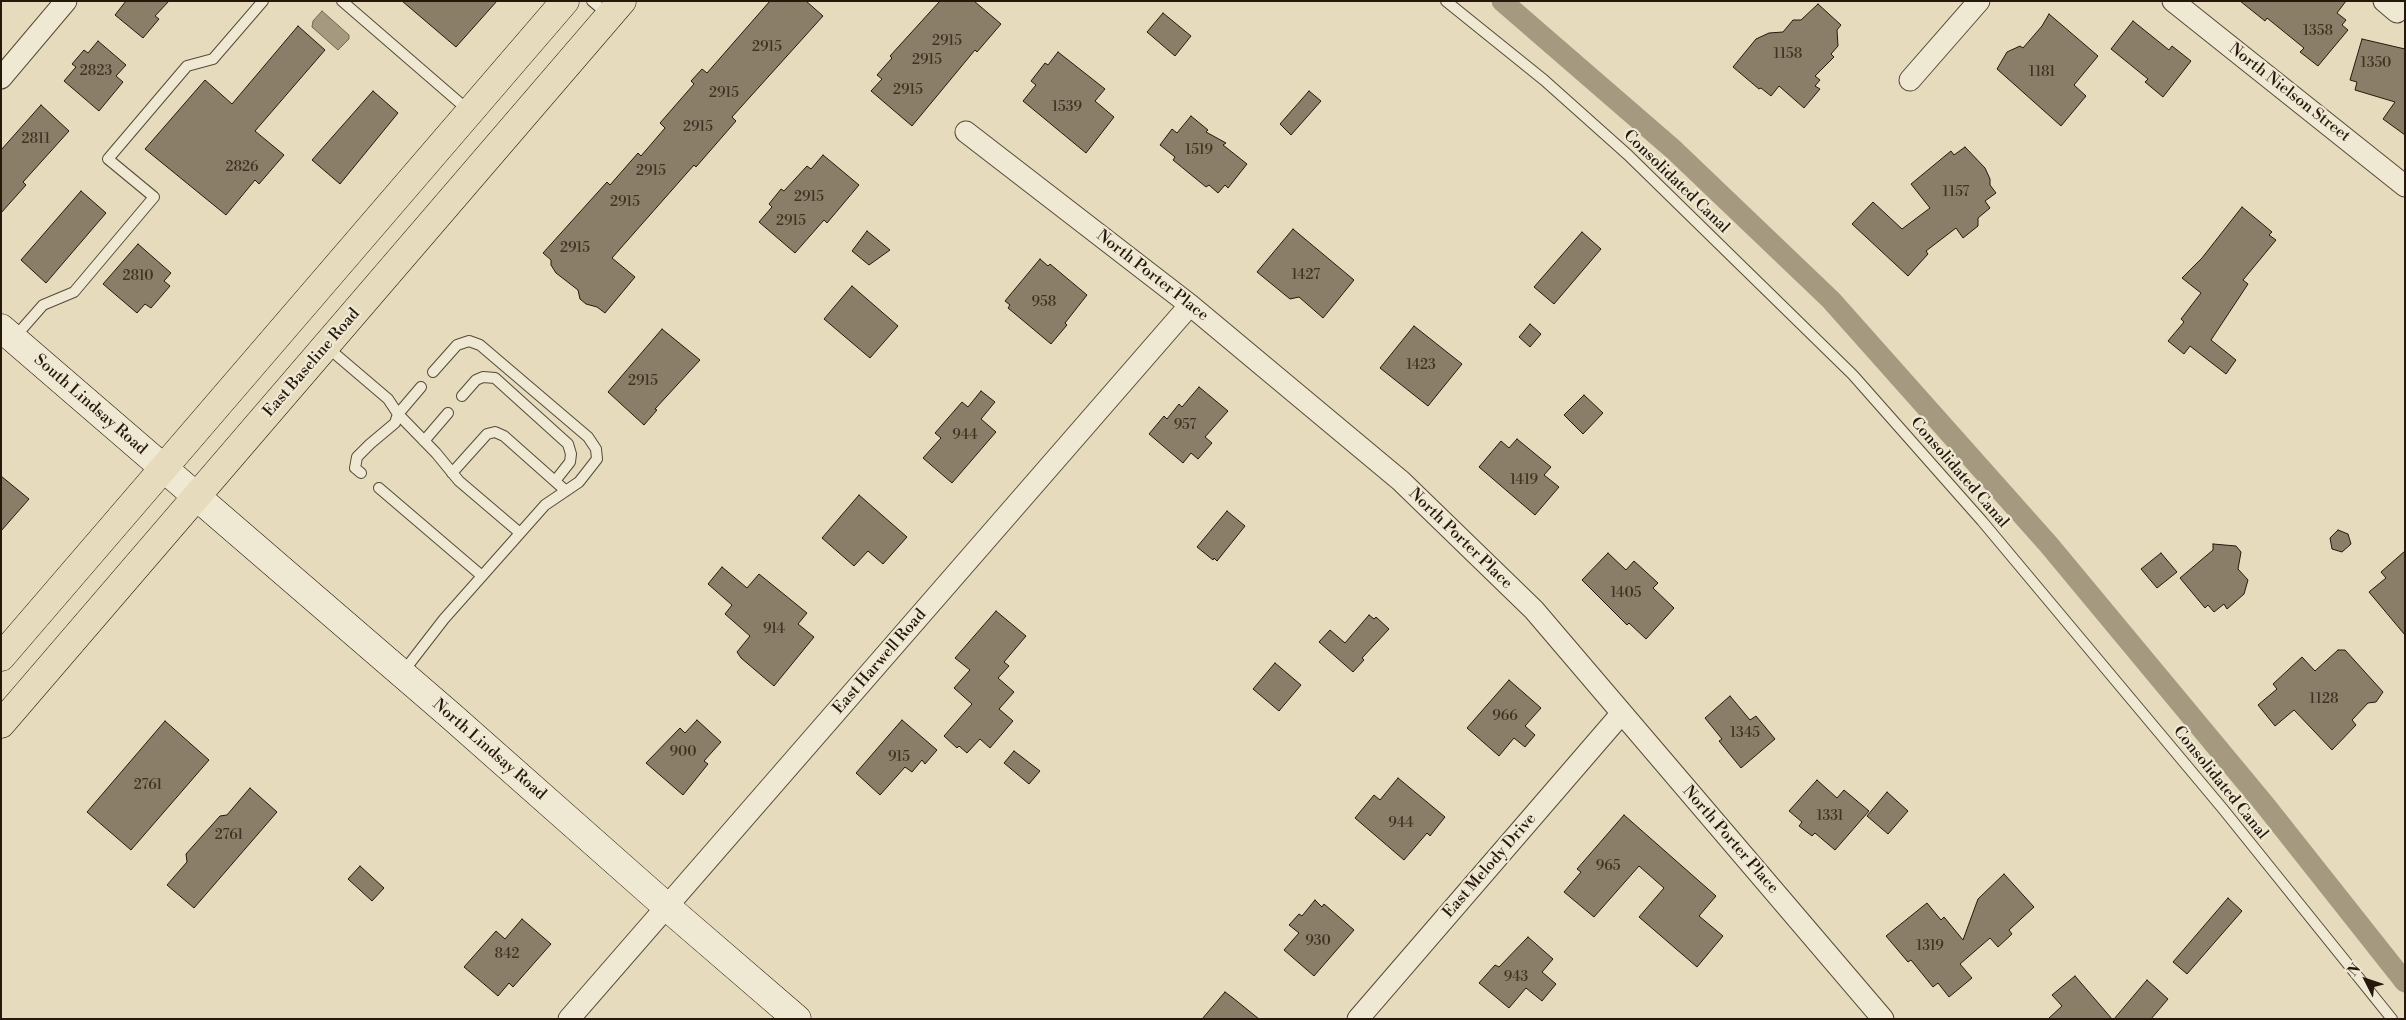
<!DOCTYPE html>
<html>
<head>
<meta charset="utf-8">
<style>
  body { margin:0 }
  #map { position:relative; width:2406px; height:1020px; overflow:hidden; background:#e6dbbc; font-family:"Libre Bodoni",serif }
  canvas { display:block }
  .frame { position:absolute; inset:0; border:2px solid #26190c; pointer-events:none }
  .north { position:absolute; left:2341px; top:955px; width:50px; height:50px; -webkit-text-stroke:4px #efe8d3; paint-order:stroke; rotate:311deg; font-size:14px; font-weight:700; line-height:20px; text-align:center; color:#26190c }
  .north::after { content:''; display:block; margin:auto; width:18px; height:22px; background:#26190c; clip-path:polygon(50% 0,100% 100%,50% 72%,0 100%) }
</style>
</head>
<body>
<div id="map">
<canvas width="2406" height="1020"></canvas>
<div class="frame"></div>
<div class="north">N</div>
</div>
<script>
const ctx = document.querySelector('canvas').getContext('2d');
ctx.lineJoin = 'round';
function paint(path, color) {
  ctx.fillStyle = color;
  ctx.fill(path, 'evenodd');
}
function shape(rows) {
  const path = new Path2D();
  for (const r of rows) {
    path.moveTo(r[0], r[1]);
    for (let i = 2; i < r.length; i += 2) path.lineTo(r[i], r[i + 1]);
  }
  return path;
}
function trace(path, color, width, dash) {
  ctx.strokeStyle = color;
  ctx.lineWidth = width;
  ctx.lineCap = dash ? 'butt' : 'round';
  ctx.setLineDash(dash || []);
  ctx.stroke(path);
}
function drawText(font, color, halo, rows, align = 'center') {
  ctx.font = font + ' "Libre Bodoni",serif';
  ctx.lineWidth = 4.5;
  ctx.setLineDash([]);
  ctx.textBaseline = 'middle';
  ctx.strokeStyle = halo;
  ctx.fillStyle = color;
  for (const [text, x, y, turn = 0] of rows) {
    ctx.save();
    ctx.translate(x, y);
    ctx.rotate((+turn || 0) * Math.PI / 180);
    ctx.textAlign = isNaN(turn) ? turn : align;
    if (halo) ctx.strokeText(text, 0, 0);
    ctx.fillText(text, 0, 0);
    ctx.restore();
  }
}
const water = shape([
  [322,11,349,35,349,39,338,50,312,27,313,21,322,11]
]);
const canal = shape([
  [1502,1,1674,150,1831,300,2049,545,2265,805,2405,982]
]);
const building = shape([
  [126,1,169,1,155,16,159,19,143,38,115,15,126,1],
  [402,1,497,1,456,47,402,1],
  [770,1,806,1,823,16,732,117,736,121,696,167,694,165,612,258,635,277,605,313,597,307,586,304,580,299,578,290,556,273,551,265,551,260,543,253,607,182,610,185,638,153,641,156,665,128,660,123,694,84,691,81,702,69,707,73,770,1],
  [940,1,974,1,1001,24,977,52,975,50,912,126,871,91,882,79,877,75,892,58,890,56,940,1],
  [2240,1,2346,1,2337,13,2346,20,2342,25,2348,30,2318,66,2300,52,2304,48,2267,18,2265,21,2240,1],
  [1818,4,1841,25,1837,30,1838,46,1831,54,1834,57,1815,76,1820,80,1815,86,1820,89,1804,108,1779,86,1771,96,1761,88,1759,89,1733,67,1756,39,1769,33,1783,32,1793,20,1801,20,1818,4],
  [1163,13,1191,36,1175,56,1147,32,1163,13],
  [2049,14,2098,56,2074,85,2086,96,2061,126,1997,69,2007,52,2020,46,2023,48,2042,26,2049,14],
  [2133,21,2169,50,2172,46,2191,61,2163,97,2145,82,2148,79,2111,49,2133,21],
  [298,26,325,50,255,131,284,155,259,184,255,180,226,215,145,149,205,80,232,104,298,26],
  [2362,39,2405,49,2405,135,2383,119,2395,102,2355,90,2357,82,2350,80,2362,39],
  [98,41,126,65,116,76,123,82,99,111,64,81,76,67,72,64,84,50,88,53,98,41],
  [1058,52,1105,89,1095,101,1114,117,1086,153,1023,101,1036,85,1031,81,1045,63,1048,65,1058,52],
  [373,91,398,113,340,184,312,160,373,91],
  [1309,91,1321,101,1291,135,1280,124,1309,91],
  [41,105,69,131,23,182,26,185,1,213,1,150,41,105],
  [1191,116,1208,130,1206,132,1226,143,1223,145,1247,164,1228,188,1225,185,1218,193,1209,185,1206,187,1173,160,1175,157,1160,145,1172,129,1177,133,1191,116],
  [1965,147,1985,168,1990,179,1990,185,1996,193,1985,201,1990,208,1978,218,1978,226,1963,238,1956,228,1926,251,1928,254,1908,276,1852,224,1873,202,1902,229,1930,208,1911,184,1951,151,1954,155,1965,147],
  [823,155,859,185,827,223,824,220,795,253,759,222,772,207,769,204,781,189,784,191,807,166,811,169,823,155],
  [81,191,106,213,46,283,21,260,81,191],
  [2242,207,2272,232,2269,235,2276,240,2243,280,2248,284,2211,340,2236,360,2226,374,2190,346,2184,354,2168,341,2184,322,2181,319,2201,293,2182,278,2202,258,2242,207],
  [1293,229,1354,280,1323,318,1299,297,1290,299,1257,272,1293,229],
  [867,231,890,250,869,265,852,251,867,231],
  [1582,232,1601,249,1554,304,1534,287,1582,232],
  [138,244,171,273,164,281,170,286,151,308,145,304,137,313,103,284,138,244],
  [1040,259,1048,266,1050,264,1087,295,1065,323,1067,325,1051,344,1008,308,1010,305,1005,301,1040,259],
  [852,286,898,326,870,358,824,319,852,286],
  [1530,324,1541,334,1530,347,1519,337,1530,324],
  [1414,326,1462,364,1428,406,1380,368,1414,326],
  [662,329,700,360,655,409,657,410,644,425,608,392,662,329],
  [1199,387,1228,411,1205,437,1212,443,1198,459,1191,453,1183,463,1149,434,1164,416,1167,419,1179,404,1182,407,1199,387],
  [981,391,995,402,981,419,996,432,952,483,923,458,941,438,935,433,962,402,968,407,981,391],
  [1584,395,1603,413,1583,434,1564,415,1584,395],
  [1517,439,1551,467,1544,475,1559,487,1535,515,1479,467,1501,441,1509,448,1517,439],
  [1,476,29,499,1,531,1,476],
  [859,495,907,537,883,564,868,551,854,566,822,538,859,495],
  [1227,511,1245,526,1217,561,1214,558,1213,560,1197,547,1227,511],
  [2338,530,2348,534,2351,544,2342,552,2332,549,2330,538,2338,530],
  [2213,544,2236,546,2241,552,2238,569,2248,580,2244,594,2227,609,2224,604,2214,612,2208,605,2205,608,2180,578,2213,550,2213,544],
  [2405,551,2405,635,2369,592,2386,578,2381,572,2405,551],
  [1608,553,1626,570,1634,561,1658,583,1653,588,1674,608,1646,639,1629,623,1627,625,1582,580,1608,553],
  [2161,553,2177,572,2157,588,2141,569,2161,553],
  [722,567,747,588,759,574,807,613,798,624,814,637,774,686,741,658,737,652,750,636,725,614,732,605,708,584,722,567],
  [996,611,1026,636,1004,662,1009,666,998,678,1014,692,999,709,1013,721,990,748,980,739,967,753,959,746,957,748,944,736,972,704,954,688,970,670,955,658,996,611],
  [1369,615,1374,619,1376,617,1389,629,1362,658,1364,660,1353,672,1319,642,1330,630,1345,643,1369,615],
  [2338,650,2345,650,2383,692,2376,702,2368,703,2352,720,2356,725,2332,750,2294,710,2275,726,2258,705,2277,689,2273,684,2302,657,2315,671,2338,650],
  [1275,663,1301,685,1279,711,1253,689,1275,663],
  [1509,680,1541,708,1525,726,1535,735,1525,747,1514,738,1499,756,1467,728,1509,680],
  [1730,696,1750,720,1756,716,1775,739,1741,768,1719,741,1722,739,1705,718,1730,696],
  [697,720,721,742,704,761,708,764,683,795,646,763,680,728,685,733,697,720],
  [902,720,937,750,925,764,922,760,912,772,905,767,880,795,856,773,902,720],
  [165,721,209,760,131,850,87,812,165,721],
  [1014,751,1040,771,1029,784,1004,763,1014,751],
  [1398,778,1445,817,1430,836,1427,833,1404,860,1355,818,1374,795,1380,800,1398,778],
  [1817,780,1837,798,1844,790,1869,811,1835,850,1815,833,1812,836,1799,826,1802,822,1789,811,1817,780],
  [250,788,277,812,194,908,167,885,187,862,186,854,220,816,227,815,250,788],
  [1887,792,1908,811,1888,834,1867,816,1887,792],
  [1624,815,1716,896,1699,916,1723,936,1697,967,1639,917,1664,888,1639,866,1594,917,1564,892,1581,872,1577,869,1624,815],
  [360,866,384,888,372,901,348,879,360,866],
  [2004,874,2034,907,2009,930,2012,934,1998,947,1990,938,1960,964,1972,978,1949,997,1938,983,1933,987,1911,960,1908,962,1886,936,1927,903,1941,920,1944,917,1963,940,1978,899,2004,874],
  [2228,898,2242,911,2187,974,2173,962,2228,898],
  [1315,900,1322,907,1324,904,1354,930,1314,976,1284,950,1299,933,1289,925,1299,914,1302,916,1315,900],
  [522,919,551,944,513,987,509,983,498,996,464,967,496,931,505,939,522,919],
  [1528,937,1553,959,1542,972,1556,984,1542,1001,1526,988,1509,1008,1479,983,1495,965,1499,967,1528,937],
  [2075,976,2112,1019,2048,1019,2062,1006,2052,995,2075,976],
  [2147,980,2168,999,2151,1019,2114,1019,2147,980],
  [1225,992,1233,998,1259,1019,1202,1019,1225,992]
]);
const service = shape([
  [342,1,468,110],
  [592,1,609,15],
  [1446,1,1544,80,1628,155,1853,375,1982,521,2223,809,2392,1019],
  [14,338,43,305,74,292,154,197,108,159,187,66,213,59,263,1],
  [327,347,388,399,398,414,436,453,459,481,520,533],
  [462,396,476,380,483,377,495,378,568,444,571,454,570,462,555,481],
  [424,441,448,413],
  [361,473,355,468,357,457,370,444,395,423,398,414,421,387],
  [452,473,487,434,495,432,504,436,566,491],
  [379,488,482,576],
  [403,672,444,619,545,505,579,482,597,459,596,449,588,437,480,345,469,341,457,345,433,372]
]);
const minor = shape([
  [2173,1,2405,186],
  [2384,1,2397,12,2405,1],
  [1,78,66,1],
  [1910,80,1979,1],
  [966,132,1190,305,1401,481,1534,610,1883,1019],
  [569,1019,1190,305],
  [1358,1019,1622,713]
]);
const secondary = shape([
  [1,328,450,715,667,907,797,1019]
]);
const primary = shape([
  [1,657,565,1],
  [1,724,622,1]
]);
const numberNames = [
  ["1358",2318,32],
  ["2915",947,42],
  ["2915",767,48],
  ["1158",1788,55],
  ["2915",927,61],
  ["1350",2376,64],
  ["2823",96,72],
  ["1181",2042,73],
  ["2915",908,91],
  ["2915",724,94],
  ["1539",1067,108],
  ["2915",698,128],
  ["2811",36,140],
  ["1519",1199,151],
  ["2826",242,168],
  ["2915",651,172],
  ["1157",1956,193],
  ["2915",809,198],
  ["2915",625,203],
  ["2915",791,222],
  ["2915",575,249],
  ["1427",1306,276],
  ["2810",138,277],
  ["958",1044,303],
  ["1423",1421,366],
  ["2915",643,382],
  ["957",1185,426],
  ["944",965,436],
  ["1419",1524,481],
  ["1405",1626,594],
  ["914",774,630],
  ["1128",2324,700],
  ["966",1505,717],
  ["1345",1745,734],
  ["900",683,753],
  ["915",899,758],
  ["2761",148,786],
  ["1331",1830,817],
  ["944",1401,824],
  ["2761",229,836],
  ["965",1608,867],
  ["930",1318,942],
  ["1319",1930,947],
  ["842",507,955],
  ["943",1516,978]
];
const streetNames = [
  ["North Nielson Street",2289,93,38],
  ["Consolidated Canal",1676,182,44],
  ["North Porter Place",1152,276,38],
  ["East Baseline Road",312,363,-49],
  ["South Lindsay Road",90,405,41],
  ["Consolidated Canal",1959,473,49],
  ["North Porter Place",1460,539,44],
  ["East Harwell Road",880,662,-49],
  ["North Lindsay Road",489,750,41],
  ["Consolidated Canal",2220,783,51],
  ["North Porter Place",1730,840,49],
  ["East Melody Drive",1490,866,-49]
];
paint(water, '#a59980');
trace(water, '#726652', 1);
trace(canal, '#a59980', 21);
paint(building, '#8a7e68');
trace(building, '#26190c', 1);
trace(service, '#564a38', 12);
trace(minor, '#564a38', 23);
trace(secondary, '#26190c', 29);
trace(primary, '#26190c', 29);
trace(service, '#efe8d3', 10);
trace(minor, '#efe8d3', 21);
trace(secondary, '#efe8d3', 28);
trace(primary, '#e6dbbc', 28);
drawText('14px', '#3f3223', null, numberNames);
drawText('16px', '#26190c', '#efe8d3', streetNames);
</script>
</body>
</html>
